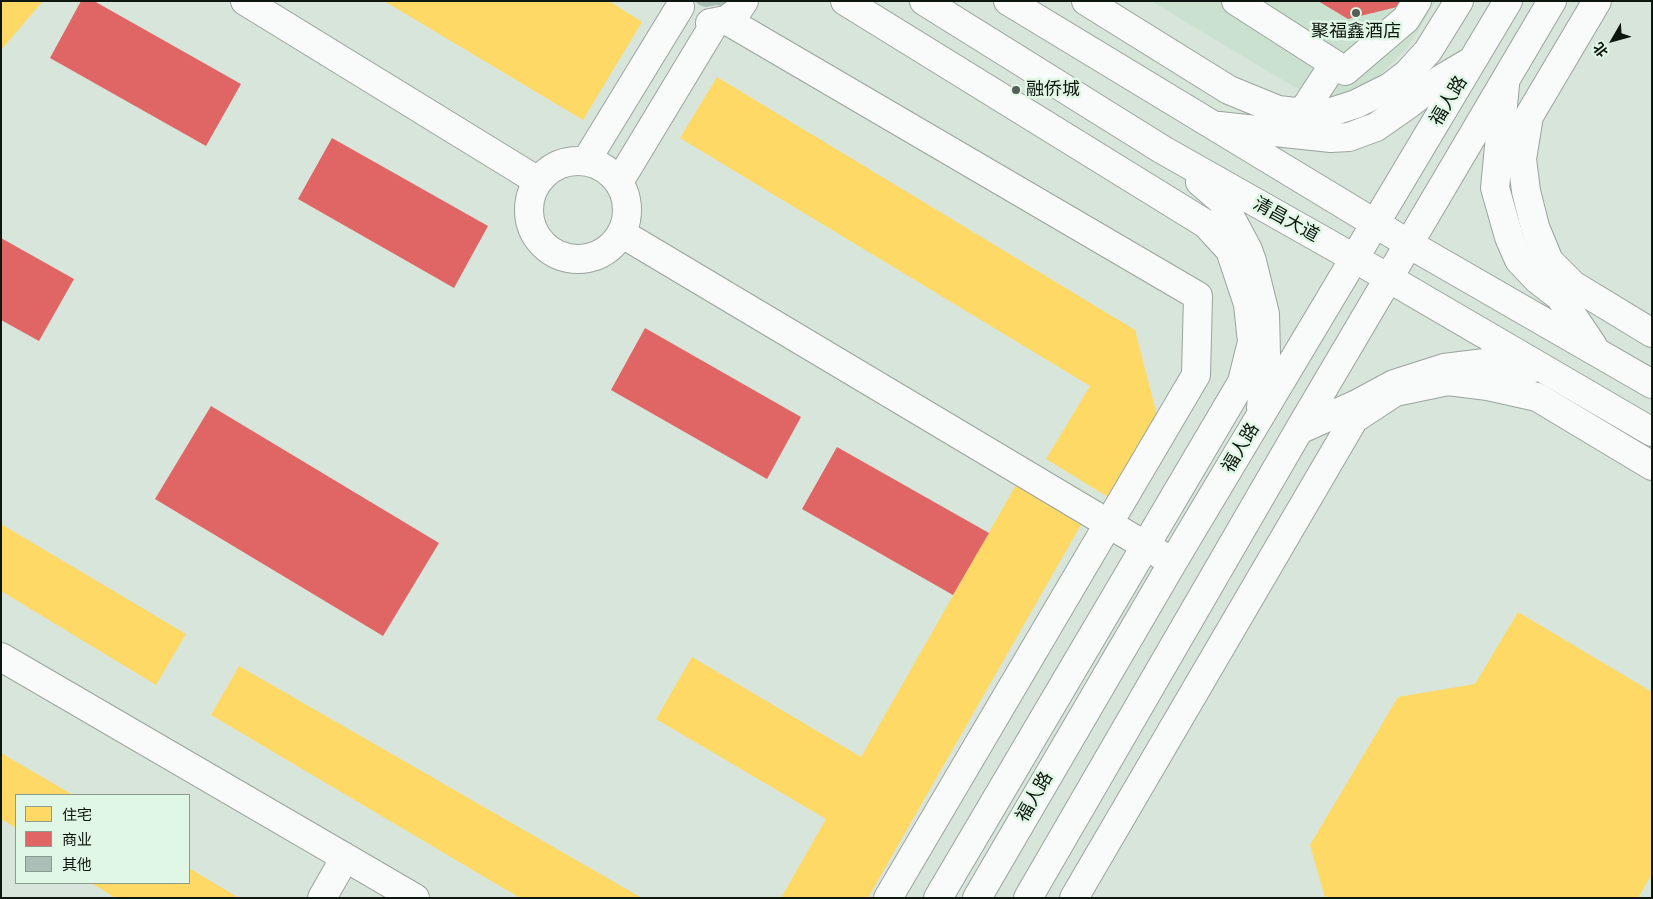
<!DOCTYPE html>
<html>
<head>
<meta charset="utf-8">
<style>
  body { margin:0 }
  #map { position:relative; width:1653px; height:899px; overflow:hidden; background:#d8e5db; font-family:"Fira Sans","Noto Sans SC",sans-serif }
  canvas { display:block }
  .frame { position:absolute; inset:0; border:2px solid #0e1610; pointer-events:none }
  .legend { position:absolute; left:15px; top:794px; width:175px; height:90px; box-sizing:border-box; background:#e0f7e5; border:1px solid #8c9d90; margin:0; padding:6px 9px; list-style:none; font-size:15px; color:#0e1610 }
  .legend li { display:flex; align-items:center; gap:10px; height:25px }
  .legend b { width:25px; border:1px solid #8c9d90 }
  .north { position:absolute; left:1588px; top:15px; width:50px; height:50px; -webkit-text-stroke:4px #e0f7e5; paint-order:stroke; rotate:232deg; font-size:14px; font-weight:700; line-height:20px; text-align:center; color:#0e1610 }
  .north::after { content:''; display:block; margin:auto; width:18px; height:22px; background:#0e1610; clip-path:polygon(50% 0,100% 100%,50% 72%,0 100%) }
</style>
</head>
<body>
<div id="map">
<canvas width="1653" height="899"></canvas>
<div class="frame"></div>
<ul class="legend">
<li><b style="height:14px;background:#ffd966"></b>住宅</li>
<li><b style="height:14px;background:#e06666"></b>商业</li>
<li><b style="height:14px;background:#abbfb7"></b>其他</li>
</ul>
<div class="north">北</div>
</div>
<script>
const ctx = document.querySelector('canvas').getContext('2d');
ctx.lineJoin = 'round';
function paint(path, color) {
  ctx.fillStyle = color;
  ctx.fill(path, 'evenodd');
}
function shape(rows) {
  const path = new Path2D();
  for (const r of rows) {
    if (r.length === 3) {
      path.moveTo(r[0] + r[2], r[1]);
      path.arc(r[0], r[1], r[2], 0, 2 * Math.PI);
      continue;
    }
    path.moveTo(r[0], r[1]);
    for (let i = 2; i < r.length; i += 2) path.lineTo(r[i], r[i + 1]);
  }
  return path;
}
function trace(path, color, width, dash) {
  ctx.strokeStyle = color;
  ctx.lineWidth = width;
  ctx.lineCap = dash ? 'butt' : 'round';
  ctx.setLineDash(dash || []);
  ctx.stroke(path);
}
function drawText(font, color, halo, rows, align = 'center') {
  ctx.font = font + ' "Fira Sans","Noto Sans SC",sans-serif';
  ctx.lineWidth = 5;
  ctx.setLineDash([]);
  ctx.textBaseline = 'middle';
  ctx.strokeStyle = halo;
  ctx.fillStyle = color;
  for (const [text, x, y, turn = 0] of rows) {
    ctx.save();
    ctx.translate(x, y);
    ctx.rotate((+turn || 0) * Math.PI / 180);
    ctx.textAlign = isNaN(turn) ? turn : align;
    if (halo) ctx.strokeText(text, 0, 0);
    ctx.fillText(text, 0, 0);
    ctx.restore();
  }
}
const built = shape([
  [1151,1,1436,1,1408,47,1376,79,1337,104,1294,87]
]);
const homes = shape([
  [1,1,43,1,1,50],
  [384,1,609,1,642,22,583,120],
  [717,77,1135,330,1157,415,1108,497,1046,459,1090,386,680,138],
  [1016,485,1082,523,868,898,781,898,826,819,656,719,692,657,861,757],
  [1,524,186,634,156,685,1,591],
  [1518,612,1652,692,1652,874,1638,898,1325,898,1310,845,1398,697,1475,684],
  [239,666,642,898,520,898,211,715],
  [1,753,73,795,16,795,16,828,1,819],
  [189,868,239,898,116,898,91,883,189,883]
]);
const shops = shape([
  [81,1,94,1,241,84,206,146,50,58],
  [1318,1,1404,1,1401,6,1348,19],
  [332,138,488,226,454,288,298,199],
  [1,238,74,279,39,341,1,320],
  [645,328,801,417,767,479,611,390],
  [211,406,439,543,383,636,155,499],
  [837,447,989,533,953,595,802,509]
]);
const building = shape([
  [695,1,732,1,722,6,716,5,706,7,699,5]
]);
const minor = shape([
  [245,1,538,181],
  [845,1,1206,224,1230,250,1248,304,1252,342,1242,382,938,898],
  [1086,1,1229,90,1278,110,1322,115,1356,104,1390,87,1408,73,1428,51,1459,1],
  [1236,1,1345,71,1406,19,1417,1],
  [1597,1,1529,116,1522,159,1526,191,1535,227,1549,261,1573,285,1652,333],
  [726,20,1198,296,1196,375,888,898],
  [710,23,726,20,736,13,744,1],
  [1302,113,1334,64],
  [586,161,680,7],
  [578,210,49],
  [619,182,715,23],
  [621,233,1161,555],
  [1,657,415,898],
  [322,898,338,870,343,856],
  [1074,898,1354,419,1395,392,1448,381,1488,386,1537,397,1652,466]
]);
const major = shape([
  [924,1,1163,150,1354,258,1652,432],
  [1008,1,1409,244,1652,384],
  [1505,85,1495,188,1509,237,1519,260,1538,280,1560,297,1593,346],
  [1219,126,1331,138,1349,137,1376,127,1409,104,1441,79,1470,62],
  [1200,182,1222,201,1248,250,1252,261,1265,314,1266,354,1261,408],
  [1299,430,1357,404,1394,384,1444,368,1493,362,1531,369],
  [977,898,1173,562,1508,1],
  [1028,898,1299,430,1552,1]
]);
const markers = [
  [1356,13,5,"#555e57"],
  [1016,90,5,"#555e57"]
];
const poiNames = [
  ["聚福鑫酒店",1356,32],
  ["融侨城",1026,90,"left"]
];
const streetNames = [
  ["福人路",1449,101,-59],
  ["清昌大道",1286,220,29],
  ["福人路",1241,448,-59],
  ["福人路",1035,797,-60]
];
paint(built, '#cbe1d0');
paint(homes, '#ffd966');
paint(shops, '#e06666');
paint(building, '#abbfb7');
trace(minor, '#9aa49d', 30);
trace(major, '#9aa49d', 30);
trace(minor, '#f9fbfa', 28);
trace(major, '#f9fbfa', 28);
for (const [x, y, r, color] of markers) {
  const dot = new Path2D();
  dot.arc(x, y, r, 0, 2 * Math.PI);
  ctx.fillStyle = color;
  ctx.fill(dot);
  trace(dot, '#e0f7e5', 2);
}
drawText('18px', '#0e1610', '#e0f7e5', poiNames);
drawText('18px', '#0e1610', '#e0f7e5', streetNames);
</script>
</body>
</html>
